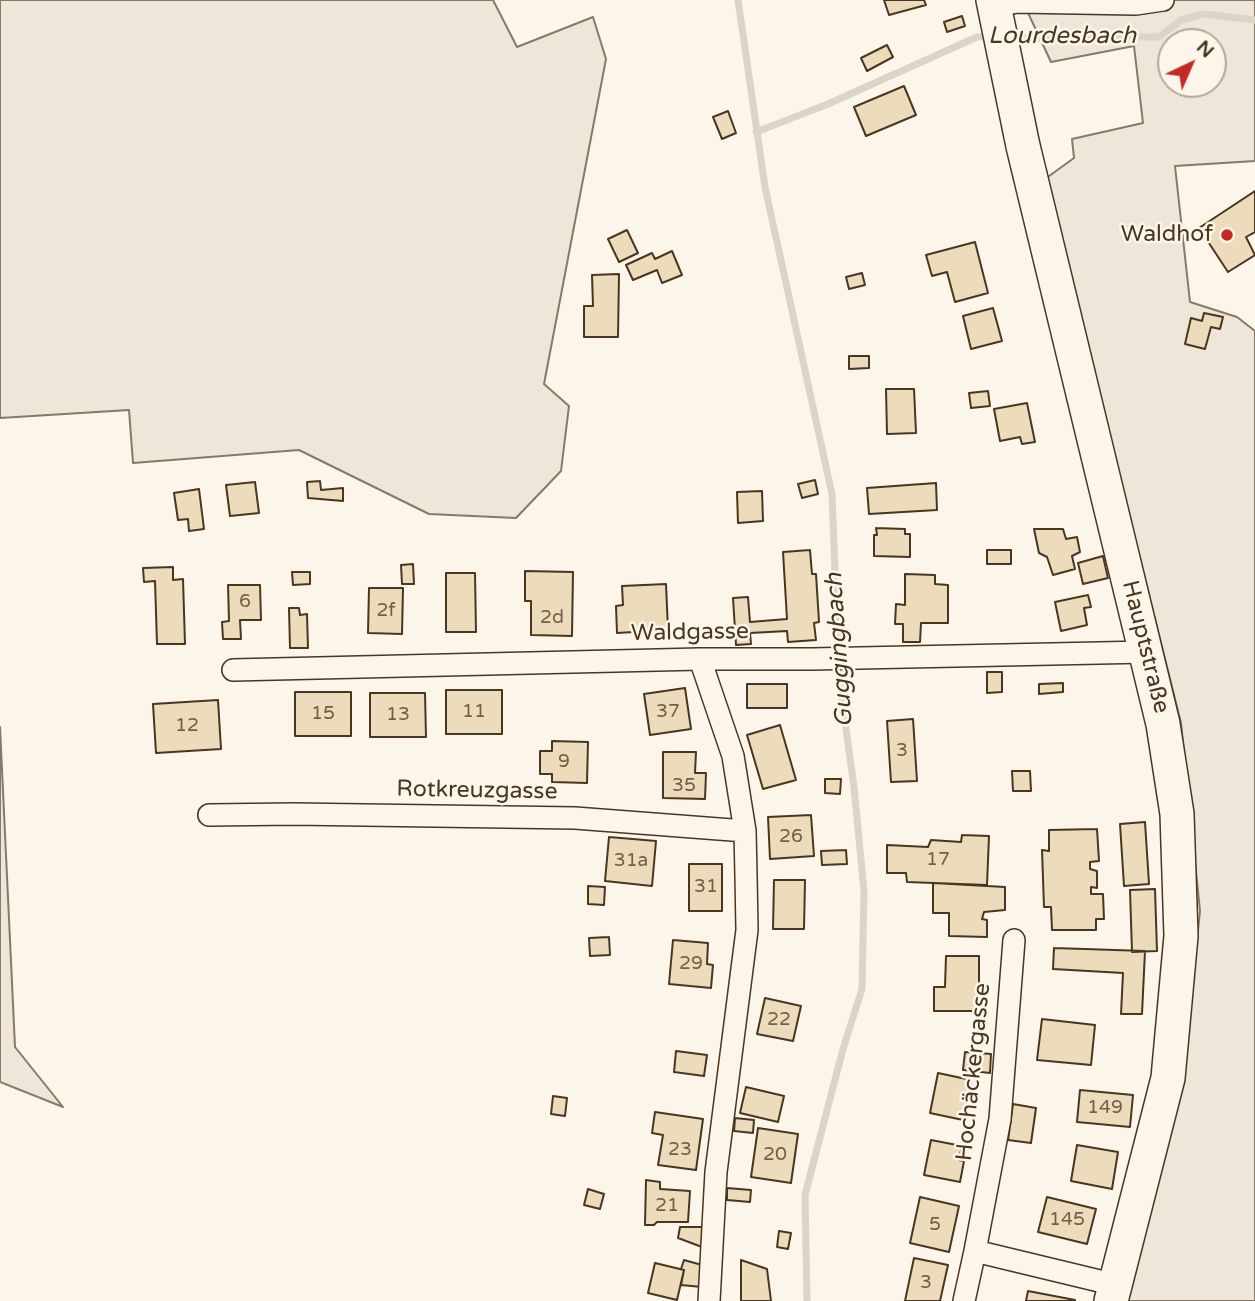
<!DOCTYPE html>
<html>
<head>
<meta charset="utf-8">
<style>
  body { margin:0 }
  #map { position:relative; width:1255px; height:1301px; overflow:hidden; background:#fbf6e9; font-family:"Varela Round",sans-serif }
  canvas { display:block }
  .north { position:absolute; left:1157px; top:28px; width:70px; height:70px; box-sizing:border-box; background:#fbf6e9; border:2px solid #b4a999; border-radius:50%; rotate:44deg; font-size:19px; font-weight:700; line-height:28px; text-align:center; color:#4a3520 }
  .north::after { content:''; display:block; margin:auto; width:24px; height:32px; background:#c62828; clip-path:polygon(50% 0,100% 100%,50% 72%,0 100%) }
</style>
</head>
<body>
<div id="map">
<canvas width="1255" height="1301"></canvas>
<div class="north">N</div>
</div>
<script>
const ctx = document.querySelector('canvas').getContext('2d');
ctx.lineJoin = 'round';
function paint(path, color) {
  ctx.fillStyle = color;
  ctx.fill(path, 'evenodd');
}
function shape(rows) {
  const path = new Path2D();
  for (const r of rows) {
    path.moveTo(r[0], r[1]);
    for (let i = 2; i < r.length; i += 2) path.lineTo(r[i], r[i + 1]);
  }
  return path;
}
function trace(path, color, width, dash) {
  ctx.strokeStyle = color;
  ctx.lineWidth = width;
  ctx.lineCap = dash ? 'butt' : 'round';
  ctx.setLineDash(dash || []);
  ctx.stroke(path);
}
function drawText(font, color, halo, rows, align = 'center') {
  ctx.font = font + ' "Varela Round",sans-serif';
  ctx.lineWidth = 5;
  ctx.setLineDash([]);
  ctx.textBaseline = 'middle';
  ctx.strokeStyle = halo;
  ctx.fillStyle = color;
  for (const [text, x, y, turn = 0] of rows) {
    ctx.save();
    ctx.translate(x, y);
    ctx.rotate((+turn || 0) * Math.PI / 180);
    ctx.textAlign = isNaN(turn) ? turn : align;
    if (halo) ctx.strokeText(text, 0, 0);
    ctx.fillText(text, 0, 0);
    ctx.restore();
  }
}
const green = shape([
  [0,0,493,0,517,47,593,17,606,59,544,384,569,406,561,471,516,518,429,514,299,450,133,463,129,410,0,418,0,0],
  [1022,0,1255,0,1255,161,1175,166,1190,302,1237,317,1255,331,1255,1301,1121,1301,1184,1066,1200,911,1181,723,1045,179,1074,158,1072,139,1143,123,1134,46,1051,62,1022,0],
  [1171,42,1213,42,1213,84,1171,84,1171,42],
  [0,727,15,1047,63,1107,0,1082,0,727]
]);
const stream = shape([
  [738,0,765,187,832,494,839,678,854,787,864,891,862,989,843,1049,805,1195,807,1301],
  [1008,36,1067,41,1099,37,1159,37,1181,20,1204,14,1255,20],
  [756,132,828,104,977,37,993,36]
]);
const building = shape([
  [884,0,924,0,926,5,889,15,884,0],
  [962,16,965,26,947,32,944,22,962,16],
  [887,45,893,57,867,71,861,58,887,45],
  [904,86,916,115,866,136,854,107,904,86],
  [728,111,736,133,722,139,713,117,728,111],
  [1255,191,1255,232,1246,237,1255,255,1228,272,1199,228,1255,191],
  [627,230,638,253,619,262,608,239,627,230],
  [975,242,988,293,955,302,947,272,932,276,926,255,975,242],
  [672,251,682,275,662,283,657,270,633,280,626,265,652,253,655,259,672,251],
  [862,273,865,285,849,289,846,277,862,273],
  [619,274,618,337,584,337,584,306,593,306,592,275,619,274],
  [993,308,1002,341,971,349,963,316,993,308],
  [1204,313,1223,317,1220,329,1211,327,1205,349,1185,344,1191,318,1202,321,1204,313],
  [849,356,869,356,869,368,849,369,849,356],
  [886,389,914,389,916,433,887,434,886,389],
  [988,391,990,406,971,408,969,393,988,391],
  [1027,403,1035,442,1022,444,1020,437,1000,441,994,409,1027,403],
  [815,480,818,494,802,498,798,484,815,480],
  [320,481,321,490,343,488,343,501,308,498,307,482,320,481],
  [255,482,259,513,230,516,226,485,255,482],
  [936,483,937,510,869,514,867,488,936,483],
  [199,489,204,529,189,531,188,519,178,520,174,493,199,489],
  [762,491,763,521,738,523,737,492,762,491],
  [876,528,905,529,905,534,910,534,910,557,874,556,874,535,877,535,876,528],
  [1034,529,1063,529,1066,539,1077,537,1080,552,1072,556,1075,569,1053,575,1047,557,1039,553,1034,529],
  [810,550,812,574,816,574,819,622,814,623,816,640,788,642,787,631,750,633,751,644,736,645,733,598,748,597,750,622,787,619,783,552,810,550],
  [987,550,1011,550,1011,564,987,564,987,550],
  [1103,556,1108,578,1083,584,1078,563,1103,556],
  [413,564,414,584,402,584,401,565,413,564],
  [173,567,173,580,183,579,185,644,157,644,155,581,144,582,143,568,173,567],
  [525,571,573,572,572,636,531,635,531,601,525,601,525,571],
  [292,572,310,572,310,584,293,585,292,572],
  [446,573,475,573,476,632,446,632,446,573],
  [905,574,935,575,935,584,948,585,948,623,921,623,920,642,903,642,903,624,895,624,896,604,905,605,905,574],
  [666,584,668,630,617,633,616,606,623,605,622,586,666,584],
  [228,585,260,585,261,620,240,620,241,639,223,639,222,622,229,621,228,585],
  [369,588,403,588,402,634,368,633,369,588],
  [1088,595,1091,607,1084,608,1087,625,1061,631,1055,602,1088,595],
  [289,608,299,608,300,615,307,614,308,648,290,648,289,608],
  [987,672,1002,672,1002,692,987,693,987,672],
  [1063,683,1063,692,1039,694,1039,684,1063,683],
  [747,684,787,684,787,708,747,708,747,684],
  [685,688,691,729,650,735,644,694,685,688],
  [446,690,502,690,502,734,446,734,446,690],
  [295,692,351,692,351,736,295,736,295,692],
  [370,693,425,693,426,737,370,737,370,693],
  [218,700,221,749,156,753,153,704,218,700],
  [913,719,917,781,891,782,887,721,913,719],
  [780,725,796,780,763,789,747,735,780,725],
  [552,741,588,742,587,783,552,782,552,774,540,774,540,751,552,751,552,741],
  [663,752,696,752,695,773,706,773,705,799,663,798,663,752],
  [1012,771,1030,771,1031,791,1013,791,1012,771],
  [825,779,841,779,840,794,825,793,825,779],
  [811,815,814,856,770,859,768,817,811,815],
  [1145,822,1149,884,1124,886,1120,824,1145,822],
  [1097,829,1099,861,1090,862,1090,869,1097,871,1097,888,1091,887,1091,894,1103,894,1104,919,1096,919,1096,930,1052,930,1051,907,1044,907,1042,850,1049,851,1049,830,1097,829],
  [962,835,989,836,987,885,907,882,906,873,887,873,887,845,928,847,931,840,961,842,962,835],
  [609,837,656,841,652,886,605,881,609,837],
  [846,850,847,864,822,865,821,851,846,850],
  [689,864,722,864,722,911,689,911,689,864],
  [774,880,805,880,804,929,773,929,774,880],
  [933,883,1005,887,1005,910,984,912,982,919,987,920,987,937,949,936,949,913,933,913,933,883],
  [588,886,605,887,604,905,588,904,588,886],
  [1155,889,1157,951,1132,952,1130,890,1155,889],
  [609,937,610,955,590,956,589,938,609,937],
  [673,940,708,943,707,964,713,965,711,988,669,984,673,940],
  [1054,948,1145,951,1142,1014,1121,1014,1123,973,1053,969,1054,948],
  [946,956,979,956,979,1011,934,1011,934,987,945,987,946,956],
  [765,998,801,1006,793,1041,757,1034,765,998],
  [1042,1019,1095,1025,1091,1065,1037,1060,1042,1019],
  [676,1051,707,1055,704,1076,674,1072,676,1051],
  [965,1052,991,1054,990,1073,963,1070,965,1052],
  [938,1073,971,1080,963,1120,930,1113,938,1073],
  [746,1087,784,1096,778,1122,740,1113,746,1087],
  [1080,1090,1133,1095,1130,1127,1077,1122,1080,1090],
  [553,1096,567,1098,565,1116,551,1114,553,1096],
  [1013,1104,1036,1108,1031,1143,1008,1140,1013,1104],
  [655,1112,703,1119,696,1170,658,1165,663,1135,652,1133,655,1112],
  [735,1118,754,1120,753,1133,734,1131,735,1118],
  [758,1128,798,1134,791,1183,751,1177,758,1128],
  [931,1140,962,1146,959,1160,964,1161,960,1182,924,1175,931,1140],
  [1077,1145,1118,1152,1112,1189,1071,1181,1077,1145],
  [646,1180,660,1182,660,1189,690,1191,688,1222,657,1222,654,1225,645,1225,646,1180],
  [727,1188,751,1190,750,1202,727,1200,727,1188],
  [588,1189,604,1194,600,1209,584,1205,588,1189],
  [920,1197,959,1206,949,1252,910,1243,920,1197],
  [1047,1197,1096,1209,1087,1244,1038,1232,1047,1197],
  [680,1227,702,1227,702,1247,678,1238,680,1227],
  [779,1231,791,1233,788,1249,777,1247,779,1231],
  [914,1258,948,1265,940,1301,905,1301,914,1258],
  [684,1260,702,1265,702,1287,681,1285,684,1270,681,1269,684,1260],
  [741,1260,767,1269,771,1301,741,1301,741,1260],
  [655,1263,684,1270,677,1300,648,1293,655,1263],
  [1028,1291,1075,1300,1075,1301,1026,1301,1028,1291]
]);
const minor = shape([
  [994,6,1018,2,1136,4,1163,0],
  [700,659,733,756,745,831,746,876,747,930,716,1172,709,1301],
  [233,670,700,659,812,659,1147,652],
  [209,815,294,814,575,818,745,831],
  [1014,940,1000,1119,975,1251,1116,1285],
  [964,1301,975,1251]
]);
const primary = shape([
  [993,0,1023,146,1163,724,1177,814,1181,936,1168,1078,1111,1301]
]);
const markers = [
  [1227,235,7,"#c62828"]
];
const numberNames = [
  ["6",245,602],
  ["2f",386,611],
  ["2d",552,618],
  ["11",474,712],
  ["37",668,712],
  ["15",323,714],
  ["13",398,715],
  ["12",187,726],
  ["3",902,751],
  ["9",564,762],
  ["35",684,786],
  ["26",791,837],
  ["17",938,860],
  ["31a",631,861],
  ["31",706,887],
  ["29",691,964],
  ["22",779,1020],
  ["149",1105,1108],
  ["23",680,1150],
  ["20",775,1155],
  ["21",667,1206],
  ["145",1067,1220],
  ["5",935,1225],
  ["3",926,1283]
];
const poiNames = [
  ["Waldhof",1213,235]
];
const streetNames = [
  ["Waldgasse",690,633,-1],
  ["Hauptstraße",1145,647,76],
  ["Rotkreuzgasse",477,791,1],
  ["Hochäckergasse",974,1072,-84]
];
const waterNames = [
  ["Lourdesbach",1062,37],
  ["Guggingbach",840,650,-94]
];
paint(green, '#ede6d9');
trace(green, '#887966', 2);
trace(stream, '#dcd4c6', 7);
paint(building, '#ecdcbc');
trace(building, '#4a3520', 2);
trace(minor, '#4a3520', 24);
trace(primary, '#4a3520', 36);
trace(minor, '#fbf6e9', 21);
trace(primary, '#fbf6e9', 33);
for (const [x, y, r, color] of markers) {
  const dot = new Path2D();
  dot.arc(x, y, r, 0, 2 * Math.PI);
  ctx.fillStyle = color;
  ctx.fill(dot);
  trace(dot, '#fbf6e9', 2.5);
}
drawText('19px', '#725f47', null, numberNames);
drawText('23px', '#4a3520', '#fbf6e9', poiNames, 'right');
drawText('23px', '#4a3520', '#fbf6e9', streetNames);
drawText('italic 24px', '#4a3520', '#fbf6e9', waterNames);
</script>
</body>
</html>
